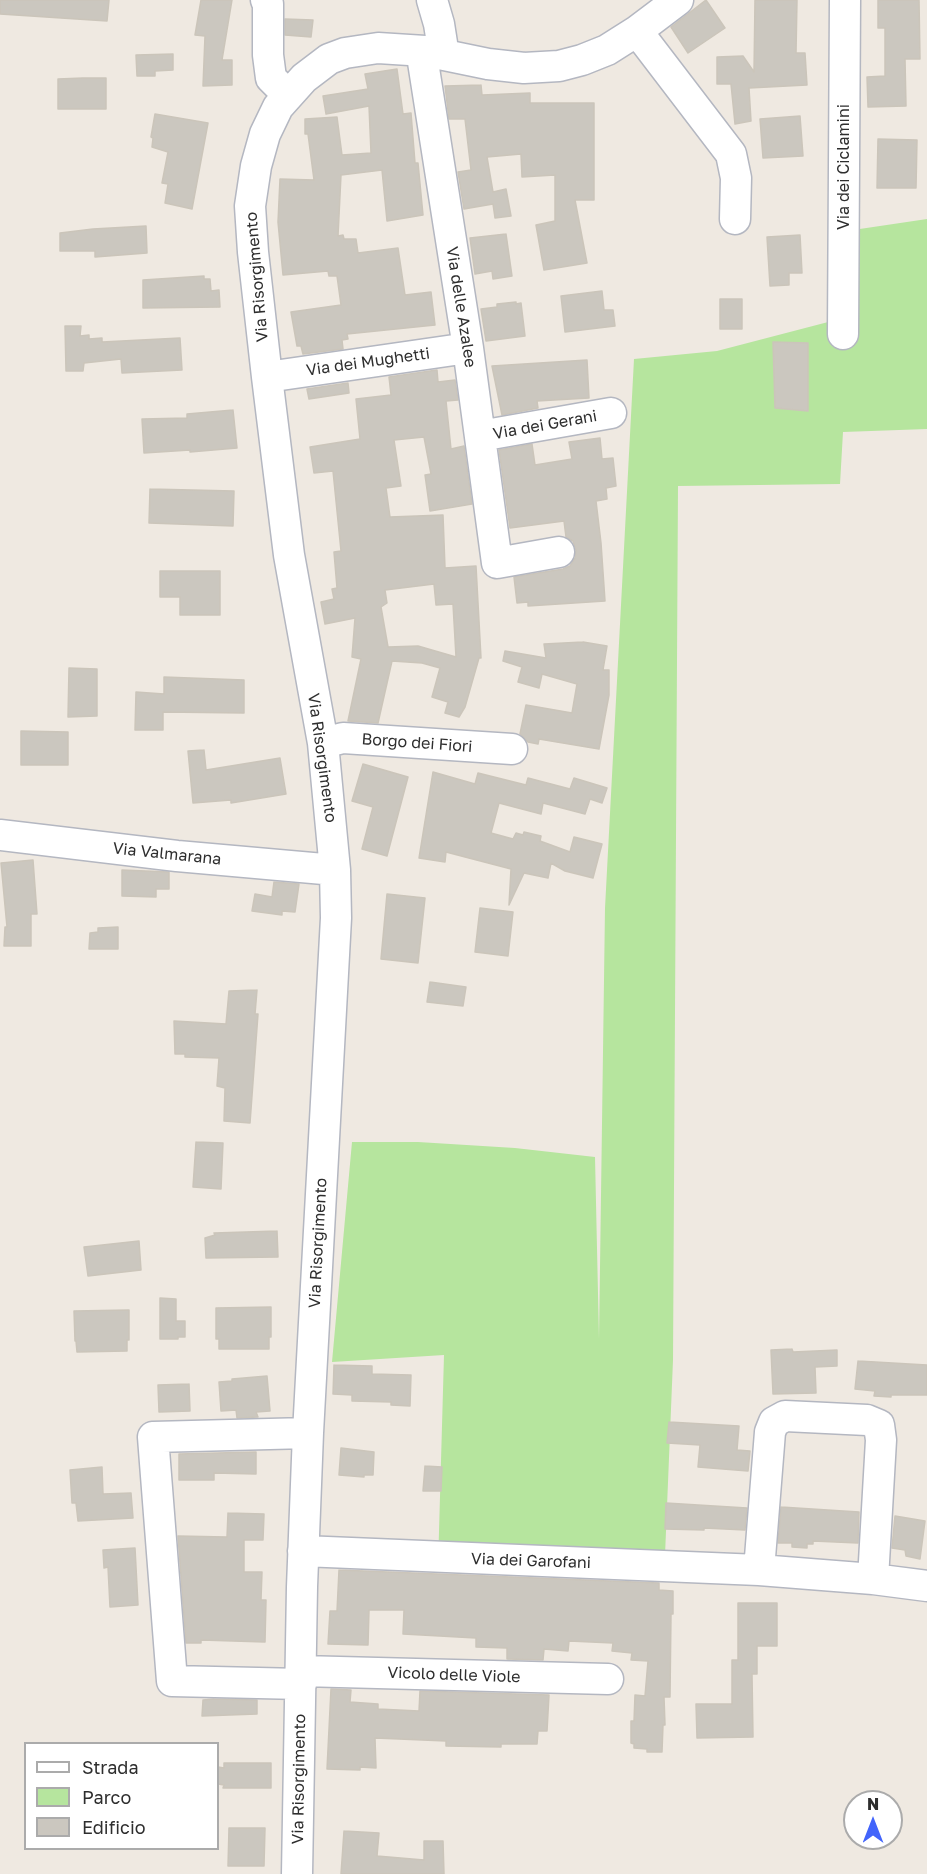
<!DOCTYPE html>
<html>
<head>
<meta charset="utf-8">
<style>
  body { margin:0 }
  #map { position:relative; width:927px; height:1874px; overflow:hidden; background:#efe9e1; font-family:"Golos Text",sans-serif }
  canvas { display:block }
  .legend { position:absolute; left:24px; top:1742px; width:195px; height:108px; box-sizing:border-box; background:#fff; border:2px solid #ababab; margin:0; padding:8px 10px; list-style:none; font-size:18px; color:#2e2e2e }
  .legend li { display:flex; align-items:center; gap:12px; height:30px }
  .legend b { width:30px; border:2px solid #ababab }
  .north { position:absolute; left:843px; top:1790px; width:60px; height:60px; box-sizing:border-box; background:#fff; border:2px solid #ababab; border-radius:50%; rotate:0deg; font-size:16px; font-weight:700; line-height:24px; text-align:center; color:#2e2e2e }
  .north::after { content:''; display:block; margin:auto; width:21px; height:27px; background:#4264fb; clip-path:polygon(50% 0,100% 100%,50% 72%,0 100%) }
</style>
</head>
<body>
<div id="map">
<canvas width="927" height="1874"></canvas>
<ul class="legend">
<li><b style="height:8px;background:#fff"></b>Strada</li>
<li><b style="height:16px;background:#b6e59e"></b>Parco</li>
<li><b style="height:16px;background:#cbc7bf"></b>Edificio</li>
</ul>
<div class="north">N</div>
</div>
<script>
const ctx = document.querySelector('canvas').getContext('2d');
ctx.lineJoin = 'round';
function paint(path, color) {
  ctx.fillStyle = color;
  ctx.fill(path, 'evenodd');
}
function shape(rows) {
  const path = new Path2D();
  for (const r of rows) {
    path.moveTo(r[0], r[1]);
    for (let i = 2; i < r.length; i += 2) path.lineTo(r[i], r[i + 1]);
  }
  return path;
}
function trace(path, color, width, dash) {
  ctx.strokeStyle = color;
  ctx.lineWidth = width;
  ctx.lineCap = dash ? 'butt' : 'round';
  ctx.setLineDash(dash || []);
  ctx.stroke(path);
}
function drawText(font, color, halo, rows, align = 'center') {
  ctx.font = font + ' "Golos Text",sans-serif';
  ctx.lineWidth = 5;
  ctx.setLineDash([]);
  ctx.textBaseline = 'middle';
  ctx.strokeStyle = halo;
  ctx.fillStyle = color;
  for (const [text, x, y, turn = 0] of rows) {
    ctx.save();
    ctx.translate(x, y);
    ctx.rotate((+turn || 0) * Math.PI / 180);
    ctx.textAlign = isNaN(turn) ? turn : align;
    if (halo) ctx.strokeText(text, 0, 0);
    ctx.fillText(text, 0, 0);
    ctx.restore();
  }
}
const green = shape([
  [927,219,927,429,843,432,840,484,678,486,673,1360,664,1580,438,1567,444,1355,332,1362,352,1142,418,1142,515,1148,595,1157,599,1339,605,908,634,359,717,351,832,321,853,230]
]);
const building = shape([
  [0,0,109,0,107,21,0,14,0,0],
  [201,0,232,0,222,60,232,60,232,85,203,86,205,36,195,35,201,0],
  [706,0,725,28,688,53,671,27,706,0],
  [755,0,797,0,796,53,805,53,807,85,749,88,751,121,735,124,731,84,717,84,717,57,743,56,754,72,755,0],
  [878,0,919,0,920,59,905,59,906,106,868,107,867,77,885,76,885,28,878,28,878,0],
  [285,19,313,20,311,37,285,35,285,19],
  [173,54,173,70,155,71,155,76,137,76,136,55,173,54],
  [397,69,403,114,411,113,415,163,418,163,423,215,387,221,382,170,341,175,338,236,343,235,344,239,356,239,358,253,398,248,405,295,431,292,435,325,347,334,348,339,342,340,343,349,303,354,301,346,297,346,291,312,341,305,337,276,329,276,328,271,283,275,278,222,280,179,314,180,308,134,305,134,305,119,337,117,342,155,371,153,369,106,326,114,323,96,368,89,365,74,397,69],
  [83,78,106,78,106,109,58,109,58,79,83,78],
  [481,85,482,95,530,93,530,103,594,103,594,200,575,200,587,263,544,270,536,225,555,221,555,175,522,177,521,154,487,157,493,192,506,189,511,216,495,218,493,204,464,209,458,172,471,170,465,119,449,119,445,86,481,85],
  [155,114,208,123,192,209,165,203,168,184,162,183,168,152,152,147,153,138,151,137,155,114],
  [800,116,803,156,763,158,760,119,800,116],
  [878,139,917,140,916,188,877,188,878,139],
  [146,226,147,253,95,257,95,251,60,251,60,233,93,229,146,226],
  [506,234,512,276,493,279,492,271,475,274,470,238,506,234],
  [800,235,802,273,789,273,789,285,770,286,767,237,800,235],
  [204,276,204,279,210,279,211,291,219,290,220,307,143,308,143,280,204,276],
  [602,291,604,310,613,310,615,326,565,332,561,296,602,291],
  [720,299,742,299,742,329,720,329,720,299],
  [516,302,516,304,521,303,525,336,486,341,481,309,497,307,497,304,516,302],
  [65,326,81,326,80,336,89,335,89,339,102,338,102,342,180,338,182,370,122,373,121,359,84,363,83,371,66,371,65,326],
  [773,342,808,343,808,411,775,408,773,342],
  [587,360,589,398,537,401,538,408,502,415,492,366,587,360],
  [437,370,438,382,455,380,458,400,446,401,451,449,464,446,472,504,430,511,425,475,431,474,424,437,394,440,401,486,386,488,390,517,443,515,445,568,476,566,481,658,479,658,465,707,459,717,445,713,448,702,432,697,440,668,422,663,392,661,378,723,348,721,361,659,352,657,355,618,325,624,321,602,334,599,332,589,337,588,334,552,341,551,333,471,314,473,310,447,360,439,356,399,391,395,389,377,437,370],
  [434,584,436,605,453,604,456,657,418,646,388,647,381,607,387,603,385,590,434,584],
  [348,383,349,393,309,399,307,389,348,383],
  [233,410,237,448,190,452,190,450,144,453,142,419,187,418,187,414,233,410],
  [600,438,602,459,613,458,616,486,606,488,607,499,596,501,601,543,605,601,528,606,528,602,517,603,514,577,563,569,570,566,575,558,576,550,573,541,566,537,564,521,510,528,499,450,532,444,535,465,572,459,569,442,600,438],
  [150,489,234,491,233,526,149,523,150,489],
  [160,571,220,571,220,615,180,615,180,597,160,597,160,571],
  [583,642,607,646,603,670,609,670,609,695,599,749,539,739,538,744,528,742,520,734,526,705,572,713,577,684,542,674,539,688,518,682,522,667,503,661,505,651,546,658,544,644,583,642],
  [69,668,97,669,97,716,68,717,69,668],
  [164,677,244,680,244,713,163,712,163,730,135,730,136,692,164,694,164,677],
  [21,731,68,732,68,765,21,765,21,731],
  [204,750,206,770,280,758,286,794,231,803,231,800,193,803,188,751,204,750],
  [363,764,408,777,387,856,362,849,373,807,352,801,363,764],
  [433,772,475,784,478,773,526,785,528,778,570,789,574,778,607,788,602,803,590,799,585,814,543,803,541,814,499,803,491,833,513,839,516,833,523,835,524,832,541,836,540,841,570,852,574,837,602,844,593,878,565,871,551,863,548,878,524,873,509,905,511,869,446,852,445,862,419,858,433,772],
  [33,860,37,914,31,914,31,946,4,946,5,927,7,927,1,863,33,860],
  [122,870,169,872,169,889,156,889,156,897,122,896,122,870],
  [274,882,299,884,295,912,282,911,282,915,252,911,255,894,272,897,274,882],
  [387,894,425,898,418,963,381,959,387,894],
  [480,908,513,912,508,956,475,952,480,908],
  [118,927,118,949,89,949,90,933,98,932,98,928,118,927],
  [430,982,466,987,463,1006,427,1002,430,982],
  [257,990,255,1014,258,1014,250,1123,224,1121,225,1088,217,1086,219,1058,185,1057,185,1054,175,1054,174,1021,226,1024,229,991,257,990],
  [196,1142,223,1143,221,1189,193,1187,196,1142],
  [277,1231,278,1257,206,1258,205,1238,215,1235,214,1233,277,1231],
  [139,1241,141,1270,88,1276,84,1247,139,1241],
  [160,1298,176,1299,176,1321,185,1321,185,1337,178,1337,178,1339,160,1339,160,1298],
  [271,1307,271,1337,269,1337,269,1349,219,1349,219,1339,216,1339,216,1308,271,1307],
  [129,1310,129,1340,127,1340,127,1351,77,1352,76,1341,75,1341,74,1311,129,1310],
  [792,1349,793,1352,837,1350,837,1366,815,1367,816,1393,773,1394,771,1350,792,1349],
  [858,1361,927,1365,927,1395,891,1395,891,1397,874,1396,875,1391,855,1389,858,1361],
  [334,1365,372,1366,372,1374,411,1375,410,1406,391,1405,391,1402,352,1401,352,1395,333,1394,334,1365],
  [267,1376,270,1411,256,1412,258,1417,237,1418,236,1410,221,1411,219,1382,232,1381,232,1379,267,1376],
  [189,1384,190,1411,159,1412,158,1385,189,1384],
  [669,1422,739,1426,737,1450,750,1451,748,1471,698,1467,700,1445,667,1443,669,1422],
  [341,1448,374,1452,373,1475,364,1475,364,1477,339,1475,341,1448],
  [256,1452,256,1474,214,1473,214,1480,179,1480,179,1454,256,1452],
  [425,1466,442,1467,441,1491,423,1491,425,1466],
  [102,1467,103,1494,131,1493,133,1518,78,1521,76,1503,72,1503,70,1470,102,1467],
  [666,1503,747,1508,745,1530,704,1528,704,1530,665,1529,666,1503],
  [781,1507,859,1512,858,1543,813,1541,813,1544,807,1544,807,1548,792,1547,792,1543,778,1543,781,1507],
  [228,1513,264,1514,263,1540,244,1540,244,1572,262,1572,261,1600,266,1600,265,1642,201,1640,201,1643,186,1643,178,1536,227,1537,228,1513],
  [895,1516,925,1521,920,1559,906,1556,905,1550,892,1548,895,1516],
  [135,1548,138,1605,110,1607,108,1567,104,1568,103,1550,135,1548],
  [339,1570,659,1583,659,1590,673,1591,673,1614,671,1614,670,1697,664,1697,665,1725,663,1725,662,1752,647,1752,647,1749,634,1748,634,1744,631,1743,631,1721,634,1721,635,1695,645,1696,648,1661,631,1660,632,1653,612,1651,613,1643,569,1641,568,1651,544,1649,543,1660,507,1659,507,1648,476,1647,476,1638,403,1634,404,1610,369,1610,368,1645,328,1644,330,1611,337,1611,339,1570],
  [738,1603,777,1603,777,1646,757,1646,757,1674,752,1674,753,1737,697,1738,696,1704,732,1704,732,1660,738,1660,738,1603],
  [331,1689,351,1690,350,1702,378,1704,378,1709,419,1711,420,1691,549,1695,547,1731,538,1731,537,1744,501,1744,501,1747,446,1746,446,1741,375,1738,376,1768,360,1767,360,1770,327,1769,331,1689],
  [214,1699,257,1700,257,1714,202,1716,203,1700,214,1699],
  [224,1763,271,1763,271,1788,223,1788,224,1785,218,1784,218,1767,224,1768,224,1763],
  [229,1828,265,1828,264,1866,228,1866,229,1828],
  [344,1831,379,1833,377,1856,424,1860,424,1841,443,1841,444,1874,341,1874,344,1831]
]);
const minor = shape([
  [266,0,268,4,268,55,271,78,288,95],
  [432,0,439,24,442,43,440,54],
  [637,31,731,154,736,178,735,219],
  [425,51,423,62,468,348,497,563,559,552],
  [843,334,845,0],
  [267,377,468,348],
  [480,436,611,413],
  [323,743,343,738,512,749],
  [0,835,177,856,335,870],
  [303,1551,759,1570,873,1579,927,1586],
  [759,1570,770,1432,774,1422,785,1416,867,1420,879,1425,881,1440,873,1579],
  [301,1671,608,1679],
  [301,1684,172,1681,153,1437,308,1433],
  [297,1874,302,1587,308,1433,336,918,335,870,323,743,289,555,267,377,253,252,250,206,256,166,265,134,278,107,304,78,329,59,345,53,378,48,425,51,488,64,524,68,559,66,582,60,607,50,637,31,678,0]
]);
const streetNames = [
  ["Via dei Ciclamini",844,167,-90],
  ["Via Risorgimento",257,277,-95],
  ["Via delle Azalee",461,307,81],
  ["Via dei Mughetti",368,362,-8],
  ["Via dei Gerani",545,425,-10],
  ["Borgo dei Fiori",417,743,4],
  ["Via Risorgimento",322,758,82],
  ["Via Valmarana",167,854,6],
  ["Via Risorgimento",318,1243,-87],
  ["Via dei Garofani",531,1561,2],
  ["Vicolo delle Viole",454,1675,2],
  ["Via Risorgimento",299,1779,-89]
];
paint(green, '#b6e59e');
paint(building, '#cbc7bf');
trace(building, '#cbc5ba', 1.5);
trace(minor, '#b4b7c1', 33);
trace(minor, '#fff', 30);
drawText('16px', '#2e2e2e', '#fff', streetNames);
</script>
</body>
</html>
